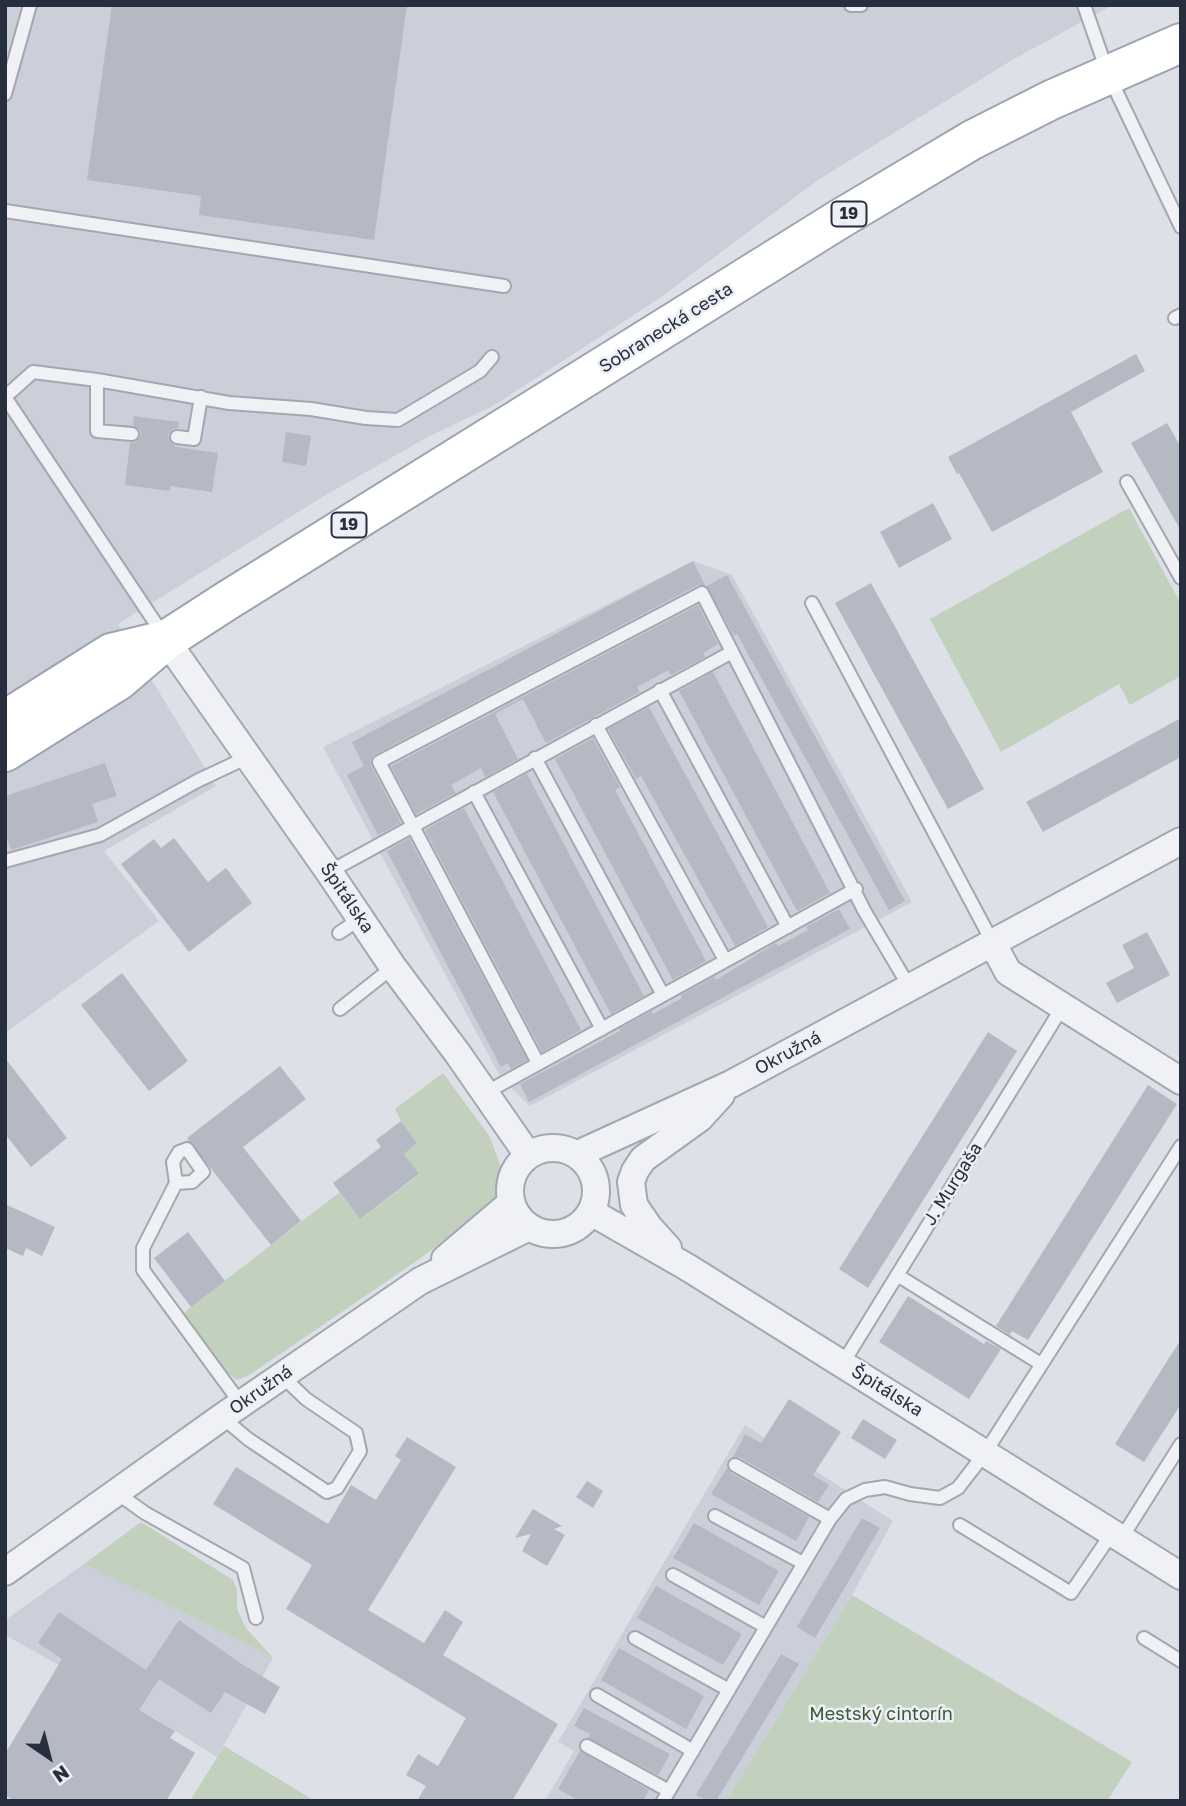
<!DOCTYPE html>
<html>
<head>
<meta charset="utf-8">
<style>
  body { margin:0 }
  #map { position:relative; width:1186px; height:1806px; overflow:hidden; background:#dde0e7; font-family:"Golos Text",sans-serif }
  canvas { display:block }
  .frame { position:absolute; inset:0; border:7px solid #272e3d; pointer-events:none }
  .north { position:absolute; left:14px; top:1722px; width:70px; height:70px; -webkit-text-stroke:5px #eceff5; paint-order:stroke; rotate:145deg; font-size:19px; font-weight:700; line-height:28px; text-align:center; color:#272e3d }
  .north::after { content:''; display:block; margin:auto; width:24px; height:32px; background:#272e3d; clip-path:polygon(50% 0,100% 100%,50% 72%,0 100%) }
</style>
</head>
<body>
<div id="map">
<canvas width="1186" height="1806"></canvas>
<div class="frame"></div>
<div class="north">N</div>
</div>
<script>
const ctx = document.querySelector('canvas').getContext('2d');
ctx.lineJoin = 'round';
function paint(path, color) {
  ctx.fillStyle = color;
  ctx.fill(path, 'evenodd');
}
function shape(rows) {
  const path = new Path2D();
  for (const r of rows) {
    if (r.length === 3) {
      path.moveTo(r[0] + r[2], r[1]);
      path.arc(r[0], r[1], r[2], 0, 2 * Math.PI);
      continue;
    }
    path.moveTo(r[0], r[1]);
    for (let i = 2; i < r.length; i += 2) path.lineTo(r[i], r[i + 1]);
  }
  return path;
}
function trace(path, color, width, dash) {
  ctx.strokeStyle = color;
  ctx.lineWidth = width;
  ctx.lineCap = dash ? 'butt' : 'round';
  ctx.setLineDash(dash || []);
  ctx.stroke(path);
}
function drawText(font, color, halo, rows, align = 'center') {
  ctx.font = font + ' "Golos Text",sans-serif';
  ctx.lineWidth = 5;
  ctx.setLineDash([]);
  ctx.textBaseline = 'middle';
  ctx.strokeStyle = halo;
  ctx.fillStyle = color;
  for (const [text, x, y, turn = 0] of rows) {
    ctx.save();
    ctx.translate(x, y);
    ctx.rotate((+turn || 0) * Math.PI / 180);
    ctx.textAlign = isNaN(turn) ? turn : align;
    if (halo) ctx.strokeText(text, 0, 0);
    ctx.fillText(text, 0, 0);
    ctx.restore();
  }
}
const built = shape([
  [5,5,1113,5,1012,60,818,180,657,300,493,406,426,438,324,496,118,624,216,786,104,851,159,921,5,1033],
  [693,561,732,575,912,902,530,1106,501,1078,323,747],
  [745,1425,893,1521,852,1595,726,1801,545,1801,574,1751,558,1742],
  [84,1564,273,1658,217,1757,164,1724,5,1635,5,1620]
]);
const green = shape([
  [1129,508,1181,604,1181,676,1130,705,1119,684,1001,752,930,619],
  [443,1073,490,1137,502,1170,494,1202,421,1258,248,1376,237,1380,226,1372,182,1317,188,1309,340,1192,360,1219,419,1175,404,1154,417,1143,401,1121,395,1109],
  [141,1522,233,1580,237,1590,237,1609,246,1628,273,1658,84,1564],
  [852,1595,1132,1762,1107,1801,726,1801],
  [224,1746,315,1801,190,1801]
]);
const building = shape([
  [112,5,407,5,374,240,199,215,201,196,87,180],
  [1136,354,1145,371,1071,412,1103,472,992,532,959,473,957,474,948,457],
  [134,416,179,422,178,428,173,429,168,435,169,441,176,447,218,453,212,492,170,486,170,491,125,485,130,443,136,442,141,435,140,430,133,425],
  [1167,423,1181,447,1181,531,1131,443],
  [286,432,311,436,306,466,282,462],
  [933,503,952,539,899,568,880,532],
  [693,561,705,585,698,585,374,755,370,761,371,766,401,823,378,835,347,775,364,766,352,742],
  [727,575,905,901,889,910,737,634,734,636,707,586],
  [871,583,984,789,948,809,835,603],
  [698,605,718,644,703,653,705,657,671,675,668,670,637,687,640,692,546,743,523,699,495,714,518,759,485,777,481,768,451,785,456,793,416,814,391,766],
  [713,672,830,893,797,911,679,691],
  [649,707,768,927,735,946,641,776,636,779,608,729],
  [1181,718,1181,757,1043,832,1026,802],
  [593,738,620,787,615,790,706,961,673,980,555,759],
  [105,763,117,796,92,804,98,822,11,850,5,832,5,796],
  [527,774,644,996,611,1014,493,792],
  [464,808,581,1030,542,1052,425,830],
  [174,838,208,882,226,868,252,903,189,952,121,864,154,839,161,848],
  [409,838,527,1060,511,1069,508,1063,501,1067,387,851],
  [839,909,850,929,529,1102,520,1084,620,1031,619,1029,652,1011,653,1014,682,998,681,995,714,977,716,980,776,943,778,946,808,930,806,927],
  [1147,932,1170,975,1117,1003,1106,983,1134,968,1122,945],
  [122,973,188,1061,149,1091,81,1005],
  [988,1032,1017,1051,868,1288,839,1269],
  [5,1058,67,1138,31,1167,5,1134],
  [280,1066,306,1099,243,1147,301,1221,271,1245,187,1138],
  [1148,1085,1177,1104,1028,1340,1012,1331,1010,1335,996,1326],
  [401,1121,417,1143,404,1154,419,1174,360,1219,333,1183,381,1147,376,1140],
  [5,1204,55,1227,42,1256,26,1248,23,1256,5,1248],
  [188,1232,225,1281,191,1307,154,1258],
  [908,1296,984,1344,986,1341,1001,1349,969,1399,879,1342],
  [1181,1339,1181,1404,1144,1462,1115,1444],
  [789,1399,841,1432,813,1475,829,1485,818,1502,739,1457,733,1457,745,1434,761,1443],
  [863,1419,897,1440,885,1459,851,1438],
  [407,1437,456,1467,368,1610,424,1643,445,1610,463,1622,443,1655,558,1724,512,1801,417,1801,426,1786,406,1775,418,1754,438,1766,466,1718,286,1609,312,1565,213,1504,236,1467,328,1524,351,1485,376,1500,401,1460,395,1456],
  [727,1468,731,1473,809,1517,796,1541,711,1494],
  [587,1481,603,1491,593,1508,576,1497],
  [533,1509,562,1526,554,1529,565,1535,547,1566,522,1551,531,1534,515,1538],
  [862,1518,880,1528,815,1638,797,1627],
  [694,1523,779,1571,759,1605,673,1558],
  [656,1586,742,1634,723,1665,637,1618],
  [59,1612,146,1670,179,1620,243,1665,280,1687,265,1714,225,1692,211,1713,159,1679,139,1710,175,1731,170,1738,195,1753,166,1801,14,1801,5,1795,5,1754,62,1659,38,1643],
  [619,1648,704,1696,686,1729,601,1680],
  [781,1654,799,1664,716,1801,707,1801,696,1795],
  [584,1708,670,1754,658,1775,588,1738,590,1734,574,1726],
  [580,1751,649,1790,643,1801,579,1801,558,1789]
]);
const service = shape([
  [851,5,861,5],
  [1084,5,1108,74,1181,227],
  [5,94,30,5],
  [5,211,504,286],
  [1175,318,1181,315],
  [97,380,97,431,132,434],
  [5,397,33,372,97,380,229,403,311,409,366,418,398,420,480,371,492,357],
  [5,397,164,636],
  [177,437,194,439,201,397],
  [1127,482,1181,578],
  [812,603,993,943],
  [660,690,788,927],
  [596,725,725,960],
  [535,758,663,995],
  [474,792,602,1029],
  [5,861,100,835,197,781,248,757],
  [329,872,732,652],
  [339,933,361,918],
  [340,1009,393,967],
  [538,1063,379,762,702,593,865,912,910,988],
  [485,1093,856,889],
  [176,1183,192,1182,203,1172,187,1149,179,1152,173,1162,176,1183,143,1248,143,1270,241,1404],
  [897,1275,1041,1364],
  [843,1363,1063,1006],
  [222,1417,248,1439,327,1492,337,1488,360,1451,356,1433,306,1399,282,1376],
  [735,1465,830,1519],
  [117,1493,145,1513,243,1568,256,1618],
  [715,1516,803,1563],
  [960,1525,1071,1593,1112,1533],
  [1121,1539,1181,1444],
  [673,1575,766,1627],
  [635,1638,729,1690],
  [1144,1638,1181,1661],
  [597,1695,693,1751],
  [587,1746,669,1791],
  [663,1801,830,1519,846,1499,865,1490,885,1487,910,1494,940,1498,958,1488,985,1453,1181,1146]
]);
const minor = shape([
  [166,640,329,872,393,967,458,1054,528,1155],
  [993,944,1008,972,1181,1081],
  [553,1191,43],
  [578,1154,731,1084,1181,841],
  [591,1212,687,1267,1181,1576],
  [668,1248,649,1227,634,1205,631,1182,635,1171,643,1159,700,1118,721,1095],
  [445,1259,511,1203],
  [5,1572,222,1417,420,1281,529,1227]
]);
const primary = shape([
  [5,720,111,653,157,642],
  [5,752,118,681,166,640,228,600,838,220,972,140,1051,100,1181,43]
]);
const shields = [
  [849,214,35],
  [349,525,35]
];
const shieldNames = [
  ["19",849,214],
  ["19",349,525]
];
const streetNames = [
  ["Sobranecká cesta",666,328,-32],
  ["Špitálska",347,898,56],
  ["Okružná",788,1053,-28],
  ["J. Murgaša",953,1184,-58],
  ["Okružná",261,1390,-35],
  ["Špitálska",887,1391,32]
];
const parkNames = [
  ["Mestský cintorín",881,1714]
];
paint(built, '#cbcfd9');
paint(green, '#c2d1be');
paint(building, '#b4b9c3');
trace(service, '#a3a7b1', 16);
trace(minor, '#a3a7b1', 30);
trace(primary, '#9ca4b2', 42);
trace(service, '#f0f1f5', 12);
trace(minor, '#f0f1f5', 26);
trace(primary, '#fff', 38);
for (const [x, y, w] of shields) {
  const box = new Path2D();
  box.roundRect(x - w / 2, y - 12.5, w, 25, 5);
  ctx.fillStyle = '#eceff5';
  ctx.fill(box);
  trace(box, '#272e3d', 2);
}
drawText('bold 16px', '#272e3d', null, shieldNames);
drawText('18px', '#272e3d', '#eceff5', streetNames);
drawText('18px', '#395934', '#eceff5', parkNames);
</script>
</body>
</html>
